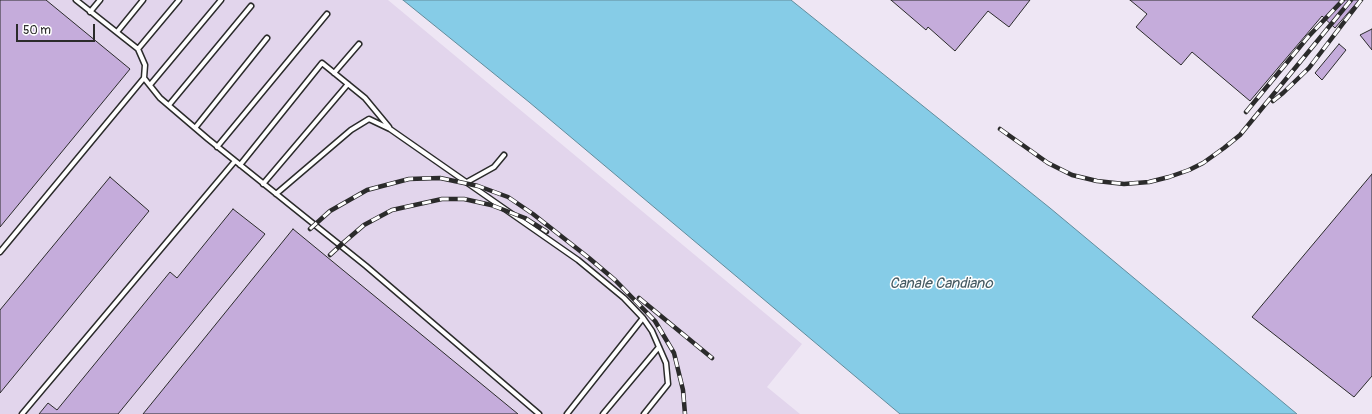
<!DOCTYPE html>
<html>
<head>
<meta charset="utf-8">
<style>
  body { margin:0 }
  #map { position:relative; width:1372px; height:414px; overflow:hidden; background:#eee6f4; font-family:Pangolin,sans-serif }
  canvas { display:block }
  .scale { position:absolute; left:16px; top:24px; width:79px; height:18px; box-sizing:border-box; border:2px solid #2b2b2b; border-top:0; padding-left:5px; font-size:12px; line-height:14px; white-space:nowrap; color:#2b2b2b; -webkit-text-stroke:3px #fff; paint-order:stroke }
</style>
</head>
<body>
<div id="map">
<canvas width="1372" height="414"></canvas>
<div class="scale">50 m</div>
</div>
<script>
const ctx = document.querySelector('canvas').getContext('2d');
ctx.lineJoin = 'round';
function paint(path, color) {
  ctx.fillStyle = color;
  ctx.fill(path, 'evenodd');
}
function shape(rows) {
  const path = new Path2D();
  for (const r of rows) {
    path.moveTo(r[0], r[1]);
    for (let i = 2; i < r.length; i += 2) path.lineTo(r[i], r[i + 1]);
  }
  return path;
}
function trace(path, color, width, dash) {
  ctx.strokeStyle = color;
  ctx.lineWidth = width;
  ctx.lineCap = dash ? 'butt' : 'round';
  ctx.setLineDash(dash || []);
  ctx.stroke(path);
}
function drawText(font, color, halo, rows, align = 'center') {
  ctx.font = font + ' Pangolin,sans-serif';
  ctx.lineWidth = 3;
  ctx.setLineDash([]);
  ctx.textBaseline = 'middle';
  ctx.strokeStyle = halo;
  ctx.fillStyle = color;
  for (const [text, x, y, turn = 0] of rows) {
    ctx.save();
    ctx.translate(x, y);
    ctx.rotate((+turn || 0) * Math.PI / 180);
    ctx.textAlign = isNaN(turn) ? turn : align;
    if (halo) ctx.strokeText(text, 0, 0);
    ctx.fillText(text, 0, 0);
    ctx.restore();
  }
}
const built = shape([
  [0,0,388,0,802,344,767,387,800,414,0,414]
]);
const water = shape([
  [403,0,791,0,1050,208,1297,414,900,414,529,102,403,0]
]);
const building = shape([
  [0,0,46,0,130,69,0,227,0,0],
  [891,0,1030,0,1009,27,988,11,955,51,928,27,926,30,891,0],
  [1130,0,1359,0,1335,28,1322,16,1250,101,1192,52,1181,65,1136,27,1147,14,1130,0],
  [1372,29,1372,50,1360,35,1372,29],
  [1339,44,1346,50,1322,80,1315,73,1339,44],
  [1372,174,1372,376,1354,397,1252,317,1372,174],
  [110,177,149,211,0,393,0,310,110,177],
  [233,209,265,234,118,414,39,414,48,403,57,410,170,272,177,278,233,209],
  [293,229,518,414,143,414,293,229]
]);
const lane = shape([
  [90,12,100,0],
  [117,32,143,0],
  [138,49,179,0],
  [334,73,359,44],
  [144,78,160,98,208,139,366,266,539,414],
  [150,85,221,0],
  [169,105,251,6],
  [195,128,267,38],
  [217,147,327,14],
  [240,165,322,63,365,98,389,127],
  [467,182,494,167,504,155],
  [263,184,348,84],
  [276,194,351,130,369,119,390,129,578,260,624,298,643,318,652,331,666,363,668,384,644,414],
  [0,252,144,78,145,65,138,49,76,0],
  [22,414,235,161],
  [567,414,643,318],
  [603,414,659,347]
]);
const rail = shape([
  [1273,101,1283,93,1309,68,1361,0],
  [1246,112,1308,37,1343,0],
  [1000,129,1048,163,1072,175,1097,181,1124,184,1149,182,1169,177,1189,170,1203,163,1224,148,1240,135,1351,0],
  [310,229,330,211,367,190,409,179,440,178,478,186,508,197,533,214,589,258,615,280,655,321,674,353,683,390,685,414],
  [330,255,343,243,364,225,392,210,442,199,464,199,491,205,525,218,547,232],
  [639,298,712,358]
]);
const waterNames = [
  ["Canale Candiano",941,284]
];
paint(built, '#e2d5ec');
paint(water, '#86cce7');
trace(water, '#628c9c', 1);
paint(building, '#c5acdb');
trace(building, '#2b2b2b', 1);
trace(lane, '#2b2b2b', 7);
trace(lane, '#fff', 4);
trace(rail, '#2b2b2b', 4.5);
trace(rail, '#fff', 3, [9]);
drawText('italic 15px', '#465b63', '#fff', waterNames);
</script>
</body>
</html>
